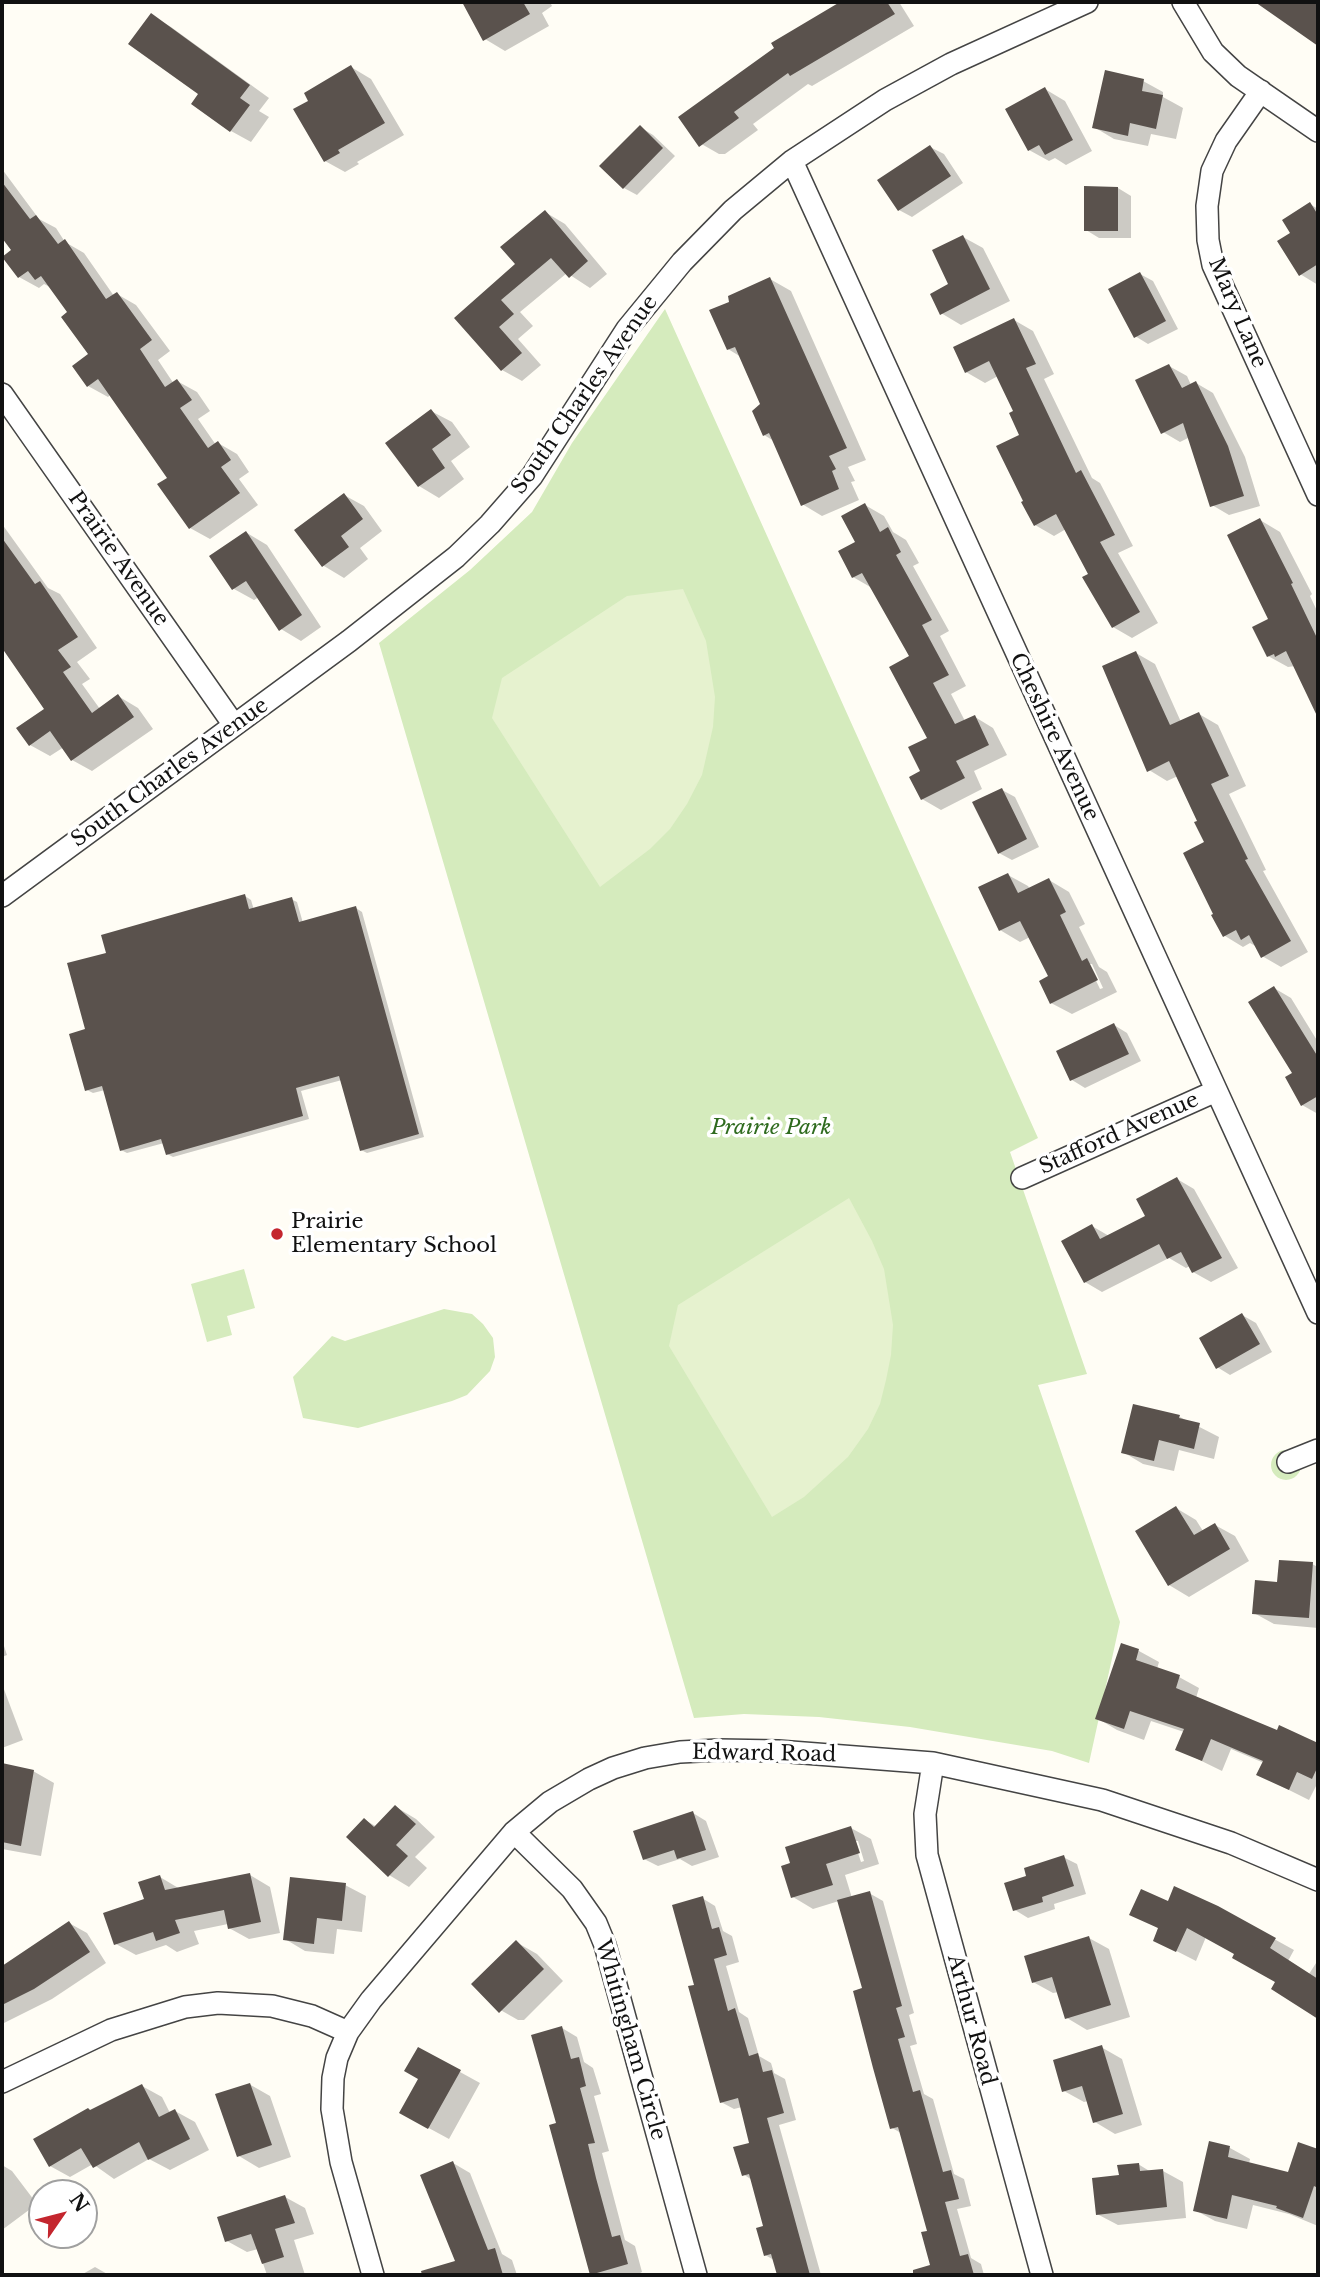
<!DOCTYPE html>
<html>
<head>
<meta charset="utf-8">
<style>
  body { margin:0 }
  #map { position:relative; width:1320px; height:2277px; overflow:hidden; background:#fffdf5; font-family:"Libre Baskerville",serif }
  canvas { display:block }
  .frame { position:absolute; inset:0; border:4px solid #111; pointer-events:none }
  .north { position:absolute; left:28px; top:2179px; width:70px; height:70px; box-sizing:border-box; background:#fff; border:2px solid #a0a0a0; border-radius:50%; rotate:55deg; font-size:19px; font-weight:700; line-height:28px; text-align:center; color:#111 }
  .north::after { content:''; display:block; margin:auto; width:24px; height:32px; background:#c4262e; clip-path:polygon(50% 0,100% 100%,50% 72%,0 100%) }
</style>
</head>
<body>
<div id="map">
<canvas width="1320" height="2277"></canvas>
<div class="frame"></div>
<div class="north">N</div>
</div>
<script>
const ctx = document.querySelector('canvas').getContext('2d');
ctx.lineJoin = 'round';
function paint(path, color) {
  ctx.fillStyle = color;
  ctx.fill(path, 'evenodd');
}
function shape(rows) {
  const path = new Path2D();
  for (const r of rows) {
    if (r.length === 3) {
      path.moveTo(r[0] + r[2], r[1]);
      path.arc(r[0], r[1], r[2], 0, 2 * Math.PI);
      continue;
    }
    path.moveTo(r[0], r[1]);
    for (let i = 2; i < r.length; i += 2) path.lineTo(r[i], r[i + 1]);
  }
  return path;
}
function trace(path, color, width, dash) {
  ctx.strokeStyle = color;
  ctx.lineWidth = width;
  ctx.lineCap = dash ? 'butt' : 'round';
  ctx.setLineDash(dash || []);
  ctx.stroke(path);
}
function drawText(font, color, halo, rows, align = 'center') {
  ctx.font = font + ' "Libre Baskerville",serif';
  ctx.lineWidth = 7;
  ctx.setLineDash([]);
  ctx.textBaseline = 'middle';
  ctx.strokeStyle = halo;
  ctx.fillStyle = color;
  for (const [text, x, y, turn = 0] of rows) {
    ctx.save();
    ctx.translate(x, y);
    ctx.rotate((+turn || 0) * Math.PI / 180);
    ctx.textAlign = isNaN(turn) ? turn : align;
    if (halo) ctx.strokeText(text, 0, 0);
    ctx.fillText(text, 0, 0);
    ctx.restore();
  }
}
const green = shape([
  [665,309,1038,1138,1010,1152,1087,1374,1038,1385,1120,1622,1089,1763,1052,1751,910,1727,819,1717,744,1714,694,1718,379,643,470,570,532,512,572,443],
  [244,1269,255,1308,227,1316,232,1335,207,1342,191,1284],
  [444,1309,472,1314,483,1324,493,1338,495,1357,490,1371,467,1395,452,1401,358,1428,303,1418,293,1377,332,1336,345,1341],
  [1286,1465,15]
]);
const pitch = shape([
  [683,589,706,641,715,697,713,727,702,775,687,804,670,829,650,849,600,887,492,718,502,678,627,596],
  [849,1198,872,1241,884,1269,893,1325,891,1355,886,1380,880,1404,868,1429,848,1457,804,1497,772,1517,669,1346,678,1305]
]);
const shadow = shape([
  [464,2,550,2,552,6,542,13,549,26,505,51,485,39],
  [844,2,899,2,914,26,812,86,808,84,753,124,758,130,725,154,719,154,698,142,776,48,773,43],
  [151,15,171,27,269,98,259,111,269,117,251,142,231,131,200,94],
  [351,67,371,79,404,135,357,162,359,164,345,172,325,161,311,102],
  [1143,81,1163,92,1163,97,1183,108,1176,139,1151,134,1148,146,1114,139,1094,127],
  [1045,89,1065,101,1092,151,1066,165,1055,158,1049,161,1029,150],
  [640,127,653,135,675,156,637,195,624,188],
  [930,147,944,154,963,183,912,217,899,210],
  [2,169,39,219,56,228,65,242,84,253,114,296,117,294,136,305,170,351,158,360,174,384,177,381,197,392,210,411,198,419,216,445,218,443,237,454,249,472,239,479,258,505,210,539,190,528,160,484,169,478,111,394,108,397,88,386,90,354,70,313,52,288,44,284,39,288,19,277,11,236,2,224],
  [1118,188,1131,196,1131,238,1099,238,1086,230],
  [1310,204,1318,209,1318,285,1300,274,1293,234],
  [545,212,565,224,607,274,590,288,567,273,520,312,533,326,518,339,541,365,522,381,502,370,456,318,517,265],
  [963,237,983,248,1010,301,961,325,941,313],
  [1140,274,1153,281,1178,329,1148,344,1135,336],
  [770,279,791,291,866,460,848,467,855,481,851,482,859,500,822,516,802,504,774,441,764,435,762,405,741,357,728,349,730,303],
  [1014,320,1033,331,1054,374,1044,379,1092,478,1100,483,1133,546,1118,553,1158,623,1132,638,1113,627,1090,574,1066,529,1054,536,1035,525,1021,436,1015,412,998,376,985,383,966,372],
  [1169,366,1187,376,1191,385,1196,383,1213,393,1245,457,1260,506,1229,515,1212,505,1190,437,1180,442,1163,432],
  [431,411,452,422,470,447,451,461,464,479,439,498,419,486],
  [344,495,364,506,382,531,360,548,368,559,344,578,324,566,297,530],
  [865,505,884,516,893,532,906,540,919,563,913,566,949,631,940,636,966,686,951,694,965,721,975,717,993,728,1007,755,974,771,982,789,941,810,922,799,922,772,929,739,912,657,872,588,853,577,857,543],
  [1260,520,1280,532,1312,594,1310,596,1318,613,1318,710,1295,666,1288,667,1268,656,1271,620],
  [2,524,48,588,60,594,97,648,77,662,90,679,82,684,100,709,118,696,138,708,153,729,92,771,72,760,64,747,50,756,30,745,46,709,2,629,2,621,12,614,2,600],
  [247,533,267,545,321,627,301,641,281,629,259,597,254,600,234,589],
  [1136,653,1155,664,1181,722,1199,714,1218,725,1246,786,1229,794,1266,870,1263,871,1308,952,1281,967,1262,956,1257,947,1250,943,1243,947,1225,936,1206,843,1199,822,1178,776,1167,781,1149,770],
  [1002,790,1015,797,1039,847,1012,860,999,853],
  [1008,875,1028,886,1030,889,1049,880,1069,892,1085,924,1079,927,1099,967,1107,972,1117,992,1072,1014,1051,1003,1051,977,1030,937,1020,942,1000,930],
  [1088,964,1092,964,1103,988,1100,989],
  [245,896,251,900,254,910,291,899,297,902,303,923,356,908,362,912,424,1137,367,1153,361,1150,342,1080,301,1091,309,1119,173,1157,167,1154,164,1143,127,1153,121,1150,105,1090,93,1093,87,1090,87,1030,108,954],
  [1274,988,1291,998,1318,1042,1318,1114,1302,1105],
  [1114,1025,1127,1033,1141,1061,1085,1088,1072,1080],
  [1177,1179,1194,1189,1238,1268,1211,1282,1193,1272,1190,1266,1186,1268,1169,1258,1102,1292,1085,1282,1092,1226,1109,1236,1147,1217],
  [1242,1315,1256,1323,1272,1352,1230,1375,1217,1367],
  [1134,1406,1180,1417,1219,1437,1214,1459,1179,1450,1174,1471,1143,1464,1123,1452],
  [1176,1508,1196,1520,1203,1531,1215,1525,1235,1536,1249,1561,1189,1597,1169,1585],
  [1312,1564,1318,1567,1318,1628,1274,1624,1254,1613,1279,1584],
  [2,1640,7,1655,2,1657],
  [1122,1645,1139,1651,1159,1662,1157,1669,1179,1677,1199,1688,1196,1698,1278,1732,1280,1728,1318,1744,1318,1782,1309,1800,1259,1775,1264,1763,1231,1749,1222,1771,1177,1749,1184,1732,1151,1721,1144,1740,1117,1730,1097,1718],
  [2,1684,23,1740,2,1748],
  [2,1765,33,1771,54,1783,41,1856,2,1849],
  [396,1807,416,1819,435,1837,415,1857,427,1868,409,1887,389,1875,365,1820,377,1827],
  [693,1813,706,1821,719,1857,692,1866,680,1859,658,1866,644,1859],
  [851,1828,871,1839,879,1864,845,1875,852,1898,869,1893,883,1901,914,2013,909,2015,917,2044,910,2046,924,2094,933,2099,954,2174,964,2179,971,2206,957,2209,971,2258,981,2264,984,2275,934,2275,923,2234,929,2232,901,2133,892,2128,864,1989,839,1901,813,1909,793,1897],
  [854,1841,858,1841,864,1861,861,1862],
  [1063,1857,1077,1864,1086,1894,1054,1904,1055,1909,1028,1918,1015,1910,1029,1877],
  [250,1875,270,1887,280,1933,249,1939,229,1928,228,1924,194,1931,199,1944,177,1952,166,1945,136,1955,116,1944,160,1877,180,1889],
  [345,1885,366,1896,362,1932,337,1929,334,1954,305,1951,285,1939],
  [702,1898,715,1906,723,1931,732,1936,739,1962,726,1966,739,2012,748,2018,759,2056,771,2063,774,2073,785,2079,796,2120,779,2125,821,2275,779,2275,774,2260,765,2255,766,2227,752,2180,743,2174,752,2144,742,2107,734,2109,721,2102,696,1986],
  [1169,1903,1218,1908,1294,1950,1288,1961,1309,1974,1318,1960,1318,2017,1273,1989,1277,1982,1236,1954,1206,1937,1196,1961,1155,1940,1160,1929,1131,1914],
  [69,1923,87,1933,106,1963,52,1999,2,2024,2,1969,24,1958],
  [1089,1938,1109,1949,1130,2017,1087,2030,1067,2018,1059,1992,1053,1993,1033,1982],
  [516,1942,537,1954,563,1981,524,2020,518,2020,497,2008],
  [562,2028,577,2037,584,2062,593,2068,601,2094,594,2096,609,2151,602,2153,625,2240,635,2246,642,2272,636,2275,592,2275,551,2126,558,2124],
  [1101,2047,1122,2059,1142,2125,1115,2134,1095,2122,1088,2101,1084,2102,1064,2091],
  [460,2072,480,2083,449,2139,401,2113],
  [249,2084,270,2096,291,2157,259,2168,239,2156],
  [142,2086,162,2097,170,2113,175,2111,195,2122,209,2150,170,2170,149,2159,114,2179,93,2164,70,2177,50,2166,91,2111],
  [1210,2143,1230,2148,1250,2159,1249,2164,1290,2174,1299,2144,1318,2150,1318,2226,1289,2214,1253,2205,1247,2229,1215,2221,1195,2210],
  [453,2163,470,2173,502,2254,512,2260,517,2275,445,2275,442,2266,457,2262],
  [1138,2164,1151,2172,1163,2171,1183,2182,1186,2218,1118,2225,1097,2214,1120,2177],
  [2,2165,12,2171,37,2204,2,2230],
  [285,2197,305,2208,314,2234,294,2240,305,2275,267,2275,258,2249,247,2252,227,2241],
  [95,2267,109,2275,81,2275]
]);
const building = shape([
  [462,2,523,2,530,14,483,41],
  [840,2,887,2,895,14,790,76,788,73,734,112,739,118,699,147,678,117,774,48,771,43],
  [1255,2,1318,2,1318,46],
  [151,13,250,85,240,98,250,105,230,132,191,104,198,94,128,44],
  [351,65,385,123,338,150,340,153,324,162,293,109,308,101,304,93],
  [1105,70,1144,79,1142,91,1163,95,1156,129,1130,123,1128,136,1092,128],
  [1045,87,1073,140,1045,155,1039,145,1028,151,1005,109],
  [640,125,663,148,623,189,599,166],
  [930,145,951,176,898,211,877,180],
  [2,182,30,219,36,215,58,244,65,239,106,299,117,292,152,340,140,349,165,387,177,379,192,400,180,408,208,448,218,441,231,460,221,467,240,493,189,529,157,484,167,478,98,379,87,387,72,366,88,354,61,317,67,312,41,276,35,280,28,271,18,278,2,257,11,250,2,238],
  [1084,186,1118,187,1118,231,1084,231],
  [1310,202,1318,215,1318,264,1299,276,1277,241,1290,233,1282,220],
  [545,210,588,261,569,278,551,258,501,300,514,314,499,327,522,353,501,371,454,318,515,264,500,247],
  [963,235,990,289,940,315,930,294,948,284,932,250],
  [1140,272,1166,321,1134,338,1108,289],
  [770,277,847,448,829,456,836,469,832,471,839,489,801,506,769,433,763,436,752,411,760,404,735,347,727,350,709,310,729,302,728,296],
  [1014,318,1036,364,1026,368,1076,473,1081,470,1115,535,1100,542,1140,612,1112,628,1082,577,1088,574,1056,514,1034,526,1021,502,1023,501,996,446,1019,435,1009,413,1013,411,989,361,965,373,953,347],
  [1169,364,1182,388,1196,381,1228,446,1244,496,1210,507,1183,423,1161,434,1135,380],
  [431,409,451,435,432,449,445,468,418,487,385,443],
  [344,493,363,519,341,536,349,547,322,567,294,530],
  [865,503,880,532,888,527,901,552,896,555,932,620,922,625,949,675,933,683,955,724,975,715,989,745,956,761,965,778,921,800,909,777,920,771,908,747,927,738,889,667,909,656,862,573,852,578,838,551,855,542,841,516],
  [1260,518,1293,583,1291,584,1318,640,1318,718,1286,651,1275,657,1274,654,1267,657,1252,627,1268,619,1227,535],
  [246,531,302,615,279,631,246,581,232,590,209,556],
  [2,538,35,584,40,581,78,637,58,650,71,667,63,672,92,713,118,694,134,717,71,761,50,731,29,746,16,728,44,709,2,648],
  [1136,651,1170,725,1199,712,1229,776,1211,784,1248,859,1245,860,1291,941,1261,958,1249,935,1241,940,1236,930,1223,937,1211,915,1213,914,1183,853,1204,842,1194,822,1197,821,1169,761,1147,772,1102,666],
  [1002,788,1027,839,998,854,972,802],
  [1008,873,1018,893,1049,878,1066,912,1060,915,1082,961,1087,958,1098,980,1050,1004,1039,981,1048,976,1020,921,999,931,978,887],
  [245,894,249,909,292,897,299,922,356,906,419,1134,360,1151,339,1076,296,1088,303,1116,166,1155,161,1139,120,1151,102,1086,85,1091,69,1034,85,1029,67,963,106,953,101,935],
  [1274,986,1318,1057,1318,1096,1301,1106,1285,1077,1292,1073,1248,1002],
  [1114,1023,1129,1054,1070,1081,1056,1051],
  [1177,1177,1222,1258,1192,1273,1181,1252,1167,1259,1159,1244,1084,1283,1061,1241,1092,1224,1100,1239,1145,1216,1136,1199],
  [1242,1313,1260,1344,1216,1369,1199,1338],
  [1133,1404,1180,1415,1179,1418,1200,1423,1194,1449,1159,1440,1154,1461,1121,1453],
  [1176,1506,1194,1535,1215,1523,1230,1549,1168,1586,1135,1531],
  [1279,1560,1313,1562,1309,1618,1252,1614,1255,1580,1277,1582],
  [1121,1643,1139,1649,1136,1660,1180,1675,1176,1688,1277,1730,1279,1725,1318,1743,1318,1766,1312,1779,1297,1772,1289,1790,1256,1775,1263,1761,1211,1739,1202,1761,1175,1750,1184,1729,1130,1711,1124,1729,1095,1719],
  [2,1763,34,1770,21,1846,2,1842],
  [395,1805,416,1824,396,1845,408,1856,388,1877,346,1837,364,1818,374,1827],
  [693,1811,706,1850,677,1859,674,1850,643,1860,633,1831],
  [851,1826,860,1853,826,1864,833,1885,791,1898,781,1866,790,1863,785,1847],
  [1064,1855,1074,1886,1042,1897,1043,1902,1013,1911,1004,1883,1026,1876,1024,1868],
  [250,1873,261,1922,228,1929,224,1910,175,1920,180,1933,156,1941,153,1932,114,1945,103,1913,144,1899,138,1882,160,1875,165,1890],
  [290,1877,346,1883,342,1921,317,1918,314,1944,283,1940],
  [1174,1886,1218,1906,1276,1938,1270,1948,1318,1979,1318,2019,1271,1989,1275,1982,1232,1958,1234,1954,1187,1928,1176,1952,1153,1941,1158,1928,1129,1915,1141,1889,1168,1901],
  [870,1891,902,2006,896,2008,905,2037,898,2039,913,2092,920,2090,943,2172,951,2170,959,2199,945,2202,960,2256,968,2254,974,2275,913,2275,913,2270,930,2265,921,2232,927,2231,898,2127,890,2129,873,2068,853,1991,862,1988,837,1900],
  [703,1896,712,1929,719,1927,727,1955,714,1959,728,2011,735,2008,749,2056,758,2053,763,2072,772,2070,784,2113,767,2118,810,2275,777,2275,771,2254,764,2256,756,2228,763,2226,749,2174,742,2176,733,2147,749,2143,738,2098,720,2103,688,1986,694,1985,672,1905],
  [69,1921,90,1952,34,1989,2,2005,2,1966],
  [1089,1936,1111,2005,1065,2019,1052,1977,1032,1983,1024,1956],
  [516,1940,544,1969,499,2013,471,1984],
  [562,2026,571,2059,579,2057,586,2086,580,2088,595,2143,588,2144,596,2178,612,2237,620,2235,628,2264,590,2275,549,2125,556,2123,531,2035],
  [1102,2045,1123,2114,1093,2123,1082,2086,1062,2092,1053,2060],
  [418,2047,461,2070,428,2129,399,2113,418,2079,404,2071],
  [250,2083,272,2145,237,2157,215,2094],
  [142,2084,159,2117,175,2109,190,2139,148,2160,139,2142,93,2168,81,2148,49,2167,33,2139,88,2108,90,2110],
  [1209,2141,1230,2146,1228,2157,1288,2172,1298,2142,1318,2149,1318,2188,1314,2186,1303,2218,1276,2208,1277,2206,1232,2195,1227,2219,1193,2211],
  [453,2161,488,2250,495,2248,503,2275,422,2275,421,2271,455,2261,420,2175],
  [1139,2163,1140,2171,1163,2169,1167,2207,1096,2215,1092,2178,1119,2175,1117,2165],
  [285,2195,295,2223,275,2229,284,2257,262,2264,251,2234,225,2242,217,2217]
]);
const street = shape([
  [1183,2,1213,52,1238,76,1318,131],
  [1261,91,1226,141,1212,171,1207,206,1208,240,1213,265,1318,495],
  [792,161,1318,1313],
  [2,394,234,725],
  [2,896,349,641,456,557,490,524,532,476,627,329,682,262,733,210,792,161,885,100,951,64,1087,2],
  [1022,1178,1216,1091],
  [1288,1462,1318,1450],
  [933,1763,925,1814,927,1855,1042,2275],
  [514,1832,572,1889,596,1923,605,1945,696,2275],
  [2,2082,111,2030,185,2007,218,2003,272,2006,312,2016,348,2032],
  [373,2275,341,2162,332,2109,333,2078,337,2058,348,2032,371,2000,514,1832,550,1802,589,1779,613,1768,645,1758,680,1752,719,1750,778,1751,933,1763,1102,1800,1231,1843,1318,1880]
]);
const markers = [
  [277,1234,7,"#c4262e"]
];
const streetNames = [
  ["Mary Lane",1237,313,67],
  ["South Charles Avenue",585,395,-55],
  ["Prairie Avenue",118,559,55],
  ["Cheshire Avenue",1054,737,65],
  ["South Charles Avenue",170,773,-36],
  ["Stafford Avenue",1119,1134,-24],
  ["Edward Road",764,1754,1],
  ["Arthur Road",971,2020,75],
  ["Whitingham Circle",630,2040,74]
];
const parkNames = [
  ["Prairie Park",771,1128]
];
const poiNames = [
  ["Prairie",291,1222],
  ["Elementary School",291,1246]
];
paint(green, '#d5ebbd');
paint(pitch, '#e6f2cf');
paint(shadow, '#0003');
paint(building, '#5a524d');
trace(street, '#444', 24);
trace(street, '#fff', 21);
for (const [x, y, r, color] of markers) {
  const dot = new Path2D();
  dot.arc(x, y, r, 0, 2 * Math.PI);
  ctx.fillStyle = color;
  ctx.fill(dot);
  trace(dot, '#fff', 2.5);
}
drawText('21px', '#111', '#fff', streetNames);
drawText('italic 21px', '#2f6b1f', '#fff', parkNames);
drawText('21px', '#111', '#fff', poiNames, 'left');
</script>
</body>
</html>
